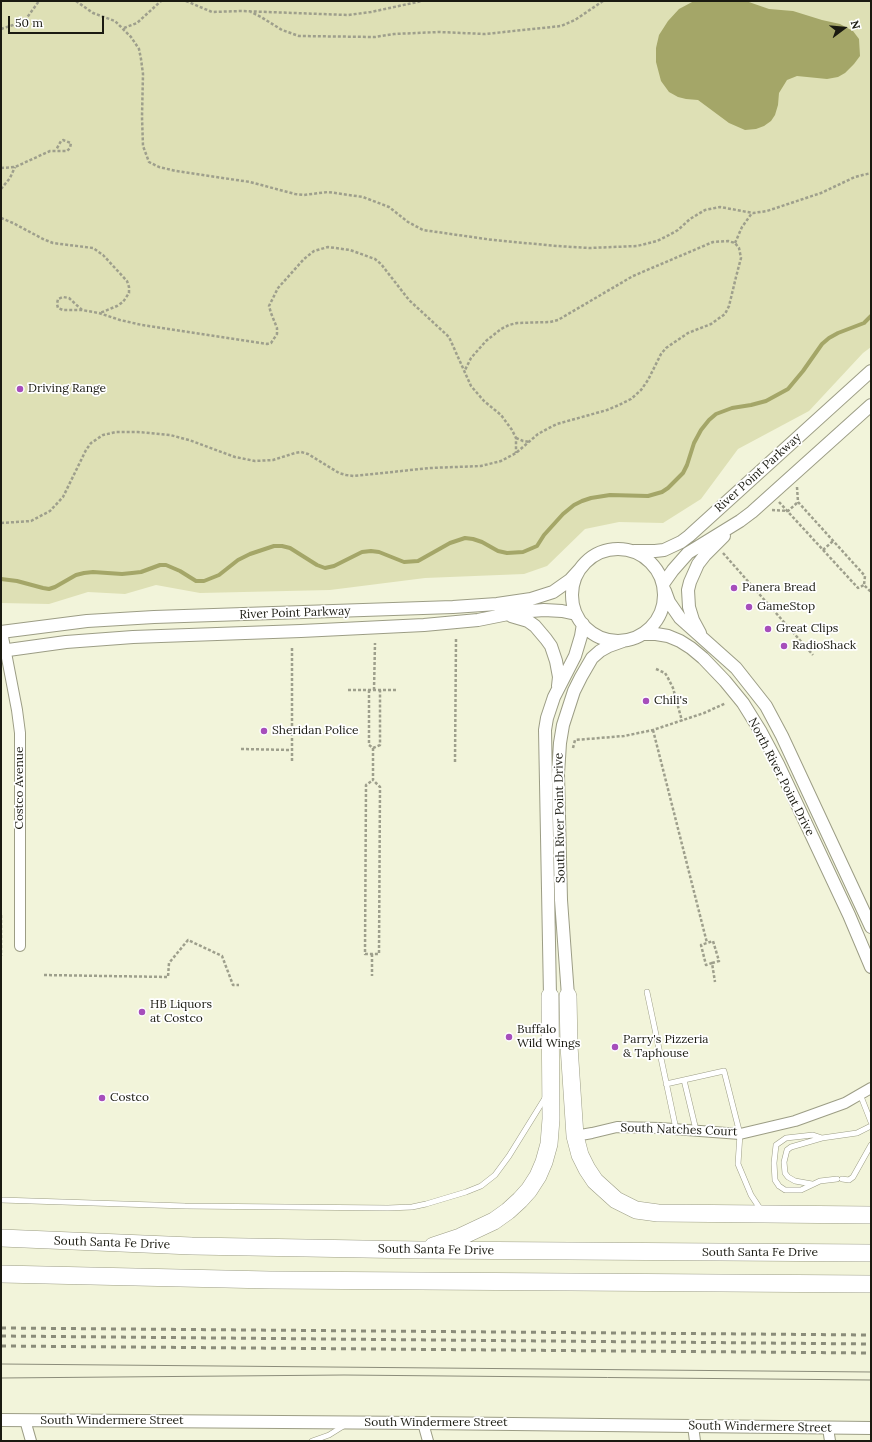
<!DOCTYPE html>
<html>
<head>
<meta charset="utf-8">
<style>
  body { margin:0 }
  #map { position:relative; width:872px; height:1442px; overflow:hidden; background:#f2f4da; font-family:Lora,serif }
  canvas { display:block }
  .frame { position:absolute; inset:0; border:2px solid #1a1a11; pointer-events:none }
  .north { position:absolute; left:824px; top:8px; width:40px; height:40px; -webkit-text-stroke:3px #fff; paint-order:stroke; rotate:74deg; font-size:11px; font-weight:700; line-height:16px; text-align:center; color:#1a1a11 }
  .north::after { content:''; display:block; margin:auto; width:14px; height:18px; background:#1a1a11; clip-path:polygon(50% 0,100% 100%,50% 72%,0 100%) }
  .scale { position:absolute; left:8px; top:16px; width:96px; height:18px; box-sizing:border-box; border:2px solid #1a1a11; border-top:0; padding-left:5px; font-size:12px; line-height:14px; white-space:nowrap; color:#1a1a11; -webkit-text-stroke:3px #fff; paint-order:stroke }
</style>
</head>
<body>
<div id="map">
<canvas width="872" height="1442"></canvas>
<div class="frame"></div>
<div class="north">N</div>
<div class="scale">50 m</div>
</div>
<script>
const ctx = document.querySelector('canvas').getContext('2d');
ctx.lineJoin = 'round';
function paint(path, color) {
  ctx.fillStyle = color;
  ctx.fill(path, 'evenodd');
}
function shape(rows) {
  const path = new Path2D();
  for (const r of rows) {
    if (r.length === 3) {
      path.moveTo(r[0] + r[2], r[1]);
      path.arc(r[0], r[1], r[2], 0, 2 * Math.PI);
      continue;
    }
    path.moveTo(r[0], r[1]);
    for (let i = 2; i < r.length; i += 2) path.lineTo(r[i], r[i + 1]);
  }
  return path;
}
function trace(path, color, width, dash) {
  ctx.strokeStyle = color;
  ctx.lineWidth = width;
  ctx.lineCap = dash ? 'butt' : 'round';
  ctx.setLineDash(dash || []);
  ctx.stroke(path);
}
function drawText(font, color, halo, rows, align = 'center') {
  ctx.font = font + ' Lora,serif';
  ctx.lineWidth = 3.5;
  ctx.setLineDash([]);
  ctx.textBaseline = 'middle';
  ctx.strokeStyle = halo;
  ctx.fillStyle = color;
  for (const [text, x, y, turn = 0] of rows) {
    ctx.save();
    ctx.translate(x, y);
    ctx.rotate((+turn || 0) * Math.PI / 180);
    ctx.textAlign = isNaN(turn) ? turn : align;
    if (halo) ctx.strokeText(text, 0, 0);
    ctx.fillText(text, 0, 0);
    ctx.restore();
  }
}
const green = shape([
  [1,1,871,1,871,347,863,353,809,411,738,449,701,499,663,523,619,522,585,529,547,566,524,574,425,578,330,590,200,593,156,585,125,594,88,592,49,604,1,603]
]);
const water = shape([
  [694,1,746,1,769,9,793,11,822,20,840,24,853,31,859,39,860,56,854,64,845,73,838,77,827,79,797,76,787,80,779,93,778,105,775,115,771,121,764,126,756,129,745,130,729,123,698,100,686,99,678,97,669,92,661,81,656,62,656,48,659,35,668,21,679,9]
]);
const stream = shape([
  [1,579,17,581,43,588,49,589,55,587,76,575,84,573,93,572,122,574,132,573,141,572,160,565,166,565,180,571,196,581,204,581,219,575,238,560,250,554,274,546,282,546,290,548,317,565,325,568,334,566,362,552,371,551,379,552,404,562,418,561,450,543,465,538,473,539,482,542,498,551,507,553,523,552,537,546,544,535,563,514,574,505,582,501,591,498,610,495,648,496,662,492,668,488,683,473,687,465,694,443,701,430,709,420,716,414,732,408,751,405,766,401,788,389,803,371,822,344,829,338,838,333,864,323,871,316]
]);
const path = shape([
  [76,1,93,13,115,21,131,37,139,49,141,59,143,74,142,117,143,146,149,162,159,167,176,171,250,182,295,194,304,195,328,192,363,197,389,207,408,222,423,230,493,240,557,246,589,248,637,246,657,241,669,235,678,230,690,219,705,210,720,207,753,213,767,211,821,193,855,177,871,173],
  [186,1,212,12,241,11,348,15,371,12,422,1],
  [249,11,261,17,282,30,299,36,375,37,394,34,439,32,485,34,561,26,575,20,603,1],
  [124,28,137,23,161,1],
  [1,29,13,25,26,19,39,1],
  [1,168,15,167,50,151,67,151,70,148,71,143,63,140,61,141,56,150],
  [1,189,10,178,15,167],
  [1,218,13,223,43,239,53,243,93,248,103,255,127,281,129,287,129,293,123,302,117,306,100,313],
  [735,243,742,227,752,213],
  [82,310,69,298,63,297,58,299,57,304,58,308,63,310,82,310,99,313,120,320,142,325,267,344,271,343,277,334,277,328,271,313,269,306,278,288,304,259,314,251,328,247,350,250,375,259,381,264,409,300,449,337,471,386,484,401,501,415,512,430,516,438,516,453],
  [516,438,523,441,530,442],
  [797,487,798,502,865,576,864,585,871,592],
  [779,502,858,588,864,585],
  [772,510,788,511,798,502],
  [1,523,31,521,50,511,63,497,86,450,91,443,103,435,116,432,138,432,170,435,189,440,235,457,255,461,273,460,295,453,301,452,308,454,339,473,346,475,354,476,430,468,481,466,501,461,516,453,538,434,547,429,557,424,607,410,619,405,631,399,641,390,648,380,661,354,666,348,688,333,711,324,725,314,729,306,736,277,741,258,739,248,735,243,728,241,713,242,633,276,558,320,550,322,517,323,509,325,501,329,486,341,471,358,464,372],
  [823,550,833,541],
  [723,553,813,655],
  [656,669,665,673,668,678,673,688,682,721],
  [348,690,397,690],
  [369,690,369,745,373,748,373,780,380,787,379,954,365,954,366,785,373,780],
  [374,690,375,643],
  [653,730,707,943],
  [373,748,380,745,380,690],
  [573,748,575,740,624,736,653,730,704,713,726,703],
  [241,749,291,750],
  [292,761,292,646],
  [455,762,456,639],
  [1,915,1,956],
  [372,954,372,976],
  [712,963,719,961,713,941,701,945,706,965,712,963,715,982],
  [44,975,168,977,169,963,188,940,222,956,233,985,239,985]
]);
const service = shape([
  [647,992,676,1129],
  [684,1080,696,1130],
  [666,1084,724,1071,740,1134,738,1164,751,1195,761,1210],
  [860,1094,871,1122],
  [822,1138,813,1135,786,1138,776,1145,774,1163,775,1180,779,1186,785,1190,801,1190,820,1181,837,1179],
  [842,1179,849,1180,853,1177,871,1145],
  [812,1184,795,1181,788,1177,785,1173,784,1162,787,1150,791,1147,822,1138,857,1133,871,1126],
  [1,1200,185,1206,388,1208,412,1207,426,1204,466,1192,481,1186,495,1175,509,1156,545,1098],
  [312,1441,329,1435,345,1425]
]);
const minor = shape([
  [2,632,17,710,20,733,20,946],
  [575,1136,592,1133,617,1127,660,1128,740,1134,795,1121,845,1103,871,1088],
  [25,1420,31,1441],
  [423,1423,428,1441],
  [693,1426,695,1441],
  [828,1428,830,1441]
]);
const tertiary = shape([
  [618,595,46],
  [634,551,655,551,664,550,681,542,689,536,871,371],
  [663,584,673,570,688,553,740,521,752,512,871,405],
  [665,591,669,602,680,618,736,668,766,706,782,736,871,927],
  [511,616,528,621,535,626,546,639,551,646,556,661,559,677,558,686],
  [1,632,87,621,154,617,453,607,497,604,531,599,553,592,570,580,580,569],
  [700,633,693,620,689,607,688,590,690,582,698,564,705,555,724,536],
  [642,634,656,634,668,636,680,641,691,648,703,658,725,681,743,703,761,732,778,764,849,915,871,967],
  [1,651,66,642,133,637,301,631,424,625,478,620,518,612,544,610,562,611,576,614],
  [550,996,545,730,547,718,554,697,575,656,581,636,583,624],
  [568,996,561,900,558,774,560,743,563,725,574,691,581,677,592,658,600,651,609,646,623,641],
  [1,1420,423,1423,871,1428]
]);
const trunk = shape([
  [568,996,569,1046,575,1136,580,1155,587,1169,595,1181,616,1200,636,1210,658,1213,871,1215],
  [1,1238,192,1246,420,1250,871,1253],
  [433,1246,460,1237,494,1221,508,1211,520,1200,529,1190,538,1176,544,1162,549,1144,551,1119,550,996],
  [1,1274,270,1280,871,1284]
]);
const tram = shape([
  [1,1364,871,1372],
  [1,1378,344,1375,871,1380]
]);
const rail = shape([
  [1,1328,871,1335],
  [1,1336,871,1344],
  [1,1346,871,1353]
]);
const markers = [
  [20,389,4,"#a64ebb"],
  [734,588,4,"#a64ebb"],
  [749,607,4,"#a64ebb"],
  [768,629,4,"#a64ebb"],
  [784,646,4,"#a64ebb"],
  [646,701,4,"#a64ebb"],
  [264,731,4,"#a64ebb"],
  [142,1012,4,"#a64ebb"],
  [509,1037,4,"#a64ebb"],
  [615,1047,4,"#a64ebb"],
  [102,1098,4,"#a64ebb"]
];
const poiNames = [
  ["Driving Range",28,389],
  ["Panera Bread",742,588],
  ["GameStop",757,607],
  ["Great Clips",776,629],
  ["RadioShack",792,646],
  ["Chili's",654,701],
  ["Sheridan Police",272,731],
  ["HB Liquors",150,1005],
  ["at Costco",150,1019],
  ["Buffalo",517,1030],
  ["Wild Wings",517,1044],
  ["Parry's Pizzeria",623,1040],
  ["& Taphouse",623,1054],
  ["Costco",110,1098]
];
const streetNames = [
  ["River Point Parkway",758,473,-42],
  ["River Point Parkway",295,613,-2],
  ["North River Point Drive",781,777,63],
  ["Costco Avenue",20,788,-90],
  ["South River Point Drive",560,818,-91],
  ["South Natches Court",679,1130,2],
  ["South Santa Fe Drive",112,1243,2],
  ["South Santa Fe Drive",436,1250,1],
  ["South Santa Fe Drive",760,1253],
  ["South Windermere Street",112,1421],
  ["South Windermere Street",436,1423],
  ["South Windermere Street",760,1427,1]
];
paint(green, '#dee0b5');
paint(water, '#a4a668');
trace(stream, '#a4a668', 4);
trace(service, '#9c9d85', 6);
trace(minor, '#9c9d85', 12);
trace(tertiary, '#9c9d85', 14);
trace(trunk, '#9c9d85', 18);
trace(path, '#9e9f8c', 2.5, [3, 2]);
trace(service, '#fff', 5);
trace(minor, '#fff', 10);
trace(tertiary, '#fff', 12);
trace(trunk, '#fff', 17);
trace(tram, '#8b8c7a', 1);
trace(rail, '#8b8c7a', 3, [5, 5]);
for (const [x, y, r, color] of markers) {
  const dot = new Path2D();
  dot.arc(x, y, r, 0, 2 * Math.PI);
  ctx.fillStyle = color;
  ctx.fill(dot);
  trace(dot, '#fff', 1.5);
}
drawText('12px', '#1a1a11', '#fff', poiNames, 'left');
drawText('12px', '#1a1a11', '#fff', streetNames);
</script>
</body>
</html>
